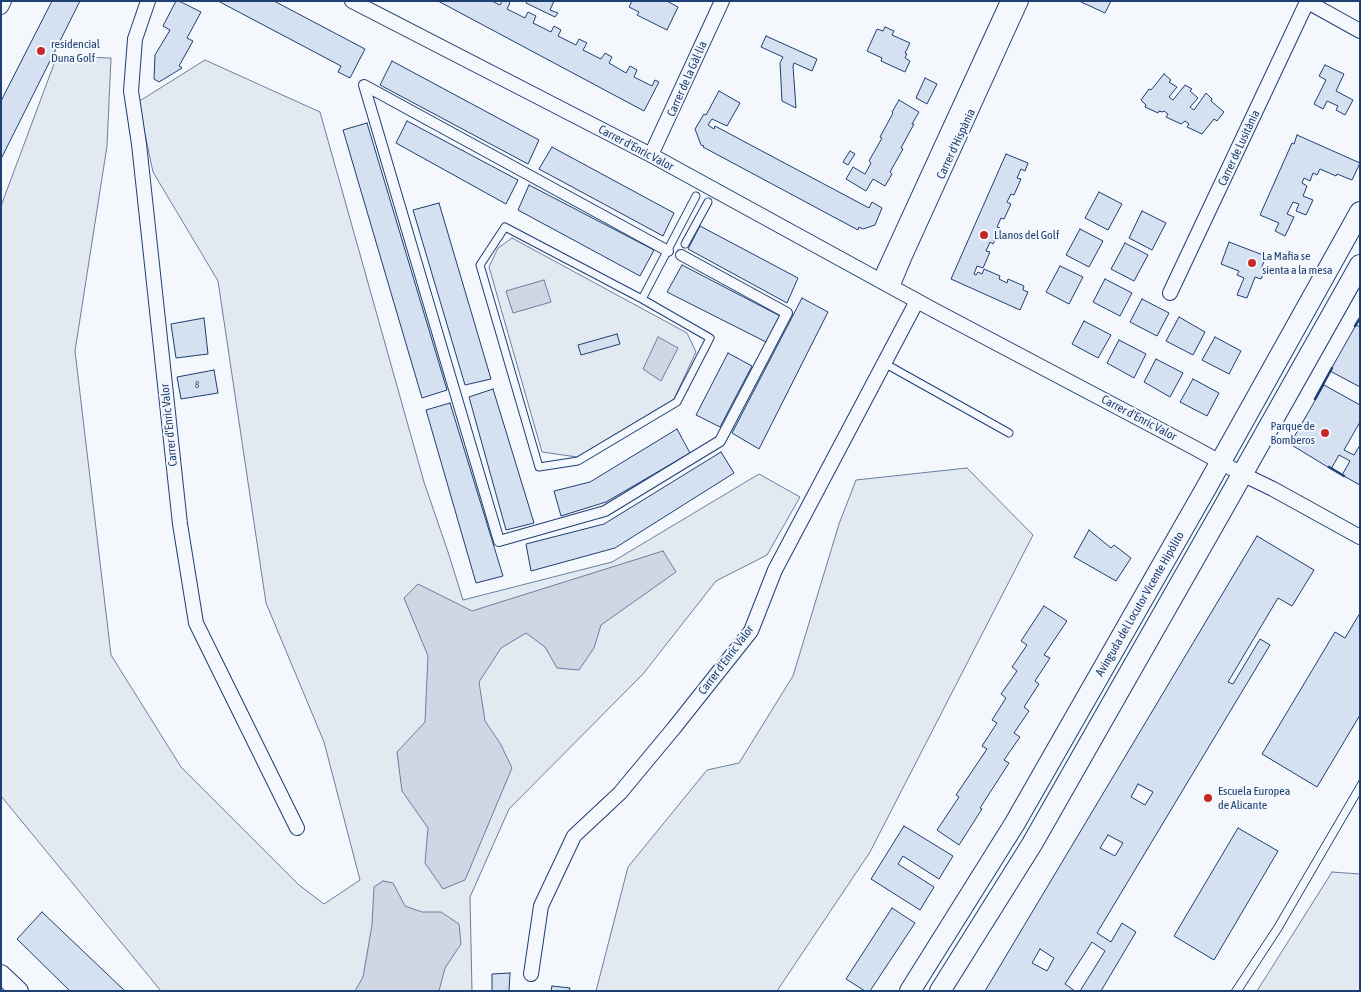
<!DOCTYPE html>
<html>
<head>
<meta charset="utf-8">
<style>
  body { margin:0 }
  #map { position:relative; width:1361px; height:992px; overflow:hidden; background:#f4f7fb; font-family:"Asap Condensed",sans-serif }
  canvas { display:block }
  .frame { position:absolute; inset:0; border:2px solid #1d3f73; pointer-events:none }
</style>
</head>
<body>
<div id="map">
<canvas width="1361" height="992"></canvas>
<div class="frame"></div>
</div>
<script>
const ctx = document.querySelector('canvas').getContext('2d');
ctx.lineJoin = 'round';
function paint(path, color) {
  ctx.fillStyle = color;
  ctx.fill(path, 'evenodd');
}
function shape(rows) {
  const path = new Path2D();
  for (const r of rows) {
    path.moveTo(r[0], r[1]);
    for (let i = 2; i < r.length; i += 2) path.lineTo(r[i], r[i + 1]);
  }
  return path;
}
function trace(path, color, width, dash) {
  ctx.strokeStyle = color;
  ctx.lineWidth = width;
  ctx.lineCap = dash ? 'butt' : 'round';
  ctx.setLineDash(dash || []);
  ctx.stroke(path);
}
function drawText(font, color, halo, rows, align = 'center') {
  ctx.font = font + ' "Asap Condensed",sans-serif';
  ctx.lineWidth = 4;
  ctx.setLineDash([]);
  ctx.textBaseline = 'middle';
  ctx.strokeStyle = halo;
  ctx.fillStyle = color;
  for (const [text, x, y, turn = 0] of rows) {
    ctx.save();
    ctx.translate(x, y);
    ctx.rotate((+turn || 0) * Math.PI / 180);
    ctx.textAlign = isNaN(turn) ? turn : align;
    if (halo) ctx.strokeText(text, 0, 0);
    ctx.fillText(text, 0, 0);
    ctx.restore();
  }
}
const green = shape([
  [57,56,111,58,107,146,75,351,111,655,181,767,299,885,324,904,360,880,324,742,266,603,218,281,153,172,138,102,205,60,320,112,424,482,448,552,463,600,612,562,759,474,800,497,767,555,716,581,643,674,509,809,470,897,472,991,161,991,1,796,1,206,57,56],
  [512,238,687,333,696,352,674,399,577,457,542,452,489,267,498,248,512,238],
  [967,468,1033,535,870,852,777,991,596,991,628,867,707,770,739,763,793,676,839,524,856,480,967,468],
  [1332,872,1360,874,1360,991,1257,991,1332,872]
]);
const water = shape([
  [544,280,551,302,513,313,506,291,544,280],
  [658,337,678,348,661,381,643,369,658,337],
  [663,551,676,572,601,625,594,648,579,670,557,668,545,647,526,633,501,648,479,682,485,721,500,743,512,768,465,880,443,889,425,863,428,828,402,791,397,752,425,722,428,656,404,598,418,584,472,611,663,551],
  [383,881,393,883,405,906,422,912,441,912,459,924,461,944,445,968,439,991,355,991,363,977,372,925,374,887,383,881]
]);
const building = shape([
  [52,1,80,1,1,159,1,101,52,1],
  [176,1,179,1,201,12,187,38,193,41,179,66,182,68,159,82,154,79,155,55,170,30,163,26,176,1],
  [218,1,274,1,365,49,350,78,338,72,341,66,218,1],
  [438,1,492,1,500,5,502,1,508,1,510,3,507,9,525,18,528,12,536,16,533,23,551,32,554,26,561,30,558,36,576,45,579,39,587,43,583,50,601,59,605,53,612,57,609,63,626,73,630,66,637,70,634,77,652,86,655,80,659,82,644,111,438,1],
  [527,1,554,1,550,10,558,13,555,17,526,3,527,1],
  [632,1,667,1,678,7,667,30,637,15,639,12,629,7,632,1],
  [1079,1,1111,1,1105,13,1079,1],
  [885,27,894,31,892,35,910,43,905,53,907,54,905,58,910,61,905,72,881,61,882,58,867,51,877,29,883,31,885,27],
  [766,36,817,59,812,71,794,63,793,66,796,108,782,101,780,63,783,57,761,47,766,36],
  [392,61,539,140,528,164,380,85,392,61],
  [1325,65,1344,74,1336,91,1353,100,1345,115,1336,110,1338,106,1327,101,1323,109,1314,104,1326,80,1319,76,1325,65],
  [1164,74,1171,80,1169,82,1177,87,1169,97,1173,100,1185,85,1192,89,1190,91,1198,98,1190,107,1194,110,1206,93,1212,99,1211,101,1224,112,1217,121,1214,119,1202,134,1187,127,1189,124,1185,121,1181,124,1166,117,1168,114,1164,111,1162,112,1159,111,1158,113,1145,107,1146,105,1141,100,1149,89,1151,90,1164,74],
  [925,78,937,84,927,104,916,98,925,78],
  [719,91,740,103,727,126,712,119,708,125,714,129,715,126,869,208,872,202,882,208,875,225,863,229,859,227,858,230,703,147,704,146,701,145,695,129,704,114,706,115,719,91],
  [899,100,919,112,912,124,914,124,901,148,903,149,890,172,892,174,885,186,873,179,866,191,846,179,853,167,865,174,871,163,869,161,882,138,880,137,893,113,892,112,899,100],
  [407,121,518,180,506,204,396,143,407,121],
  [367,123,447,390,422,398,343,130,367,123],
  [1297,135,1360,163,1352,180,1337,174,1336,176,1320,169,1317,175,1313,173,1310,181,1304,178,1302,183,1307,186,1303,196,1313,200,1306,215,1296,211,1299,204,1293,202,1287,214,1294,217,1285,236,1275,231,1279,223,1260,215,1292,143,1294,144,1297,135],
  [552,147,674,213,663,236,539,169,552,147],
  [850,151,855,154,848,165,843,162,850,151],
  [1006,154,1028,163,1025,171,1021,169,1017,178,1021,179,1014,195,1011,194,1007,202,1011,204,1004,219,1001,218,997,227,1000,228,993,244,990,242,986,251,990,252,983,268,977,266,974,274,976,275,978,272,982,274,984,269,1000,276,999,279,1007,283,1008,279,1024,286,1023,290,1028,292,1020,310,951,279,1006,154],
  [529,185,654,250,640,276,518,210,529,185],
  [1099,192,1122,204,1108,230,1085,218,1099,192],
  [439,203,491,379,465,385,413,210,439,203],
  [1142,211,1166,223,1152,250,1129,238,1142,211],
  [700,226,798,278,787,303,688,249,700,226],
  [1080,229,1103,241,1089,267,1066,255,1080,229],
  [1229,242,1263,255,1262,258,1265,259,1261,269,1265,270,1261,279,1255,277,1247,298,1237,295,1244,278,1237,275,1239,271,1221,264,1229,242],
  [1125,243,1148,255,1134,281,1111,269,1125,243],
  [682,265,780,316,766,342,667,292,682,265],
  [1060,266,1083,277,1069,304,1046,292,1060,266],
  [1105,279,1132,293,1120,316,1093,302,1105,279],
  [802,298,828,312,759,449,732,433,802,298],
  [1142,299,1169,313,1157,336,1130,322,1142,299],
  [1179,317,1205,332,1193,355,1166,341,1179,317],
  [204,318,208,354,176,358,171,324,204,318],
  [1084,321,1111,335,1098,358,1072,344,1084,321],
  [1356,325,1360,327,1360,387,1330,371,1356,325],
  [617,334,620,344,581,355,578,345,617,334],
  [1215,337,1241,351,1229,374,1202,360,1215,337],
  [1119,340,1146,354,1134,378,1107,363,1119,340],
  [728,353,752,366,720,427,696,415,728,353],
  [1156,359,1183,373,1170,397,1144,382,1156,359],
  [214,370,218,393,181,399,177,377,214,370],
  [1193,379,1219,393,1207,416,1180,402,1193,379],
  [1324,385,1360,405,1360,422,1344,450,1354,455,1360,445,1360,485,1342,475,1350,461,1339,455,1331,469,1290,444,1324,385],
  [493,389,534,523,506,530,469,397,493,389],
  [450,403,503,576,476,583,426,410,450,403],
  [677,429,690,453,606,502,561,516,554,491,590,482,677,429],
  [721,452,734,473,615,548,531,571,526,544,604,524,721,452],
  [1089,530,1111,548,1114,545,1131,558,1116,581,1074,557,1089,530],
  [1257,536,1314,570,1292,606,1278,598,1228,682,1233,684,1260,639,1270,645,1097,933,1111,942,1122,923,1136,932,1101,991,1080,991,1105,951,1092,942,1065,984,1075,991,985,991,1257,536],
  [1138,784,1153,792,1145,805,1131,797,1138,784],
  [1108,835,1123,843,1115,856,1100,848,1108,835],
  [1040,949,1054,958,1047,971,1032,963,1040,949],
  [1044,606,1067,621,1044,655,1050,658,1035,681,1039,684,1024,707,1029,711,1014,733,1020,737,1004,760,1009,763,980,808,982,809,959,845,937,830,959,797,956,795,987,749,982,746,997,723,992,720,1006,698,1001,694,1017,671,1012,667,1027,645,1021,641,1044,606],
  [1360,613,1360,715,1317,787,1262,754,1335,632,1345,638,1360,613],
  [904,826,953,856,939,879,903,856,898,864,934,887,920,910,871,879,904,826],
  [1238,828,1278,851,1214,960,1174,936,1238,828],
  [892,908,915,923,870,991,865,991,846,979,892,908],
  [42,912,125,991,70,991,17,939,42,912],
  [510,973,509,991,492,991,492,974,510,973],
  [552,986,570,988,569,991,551,991,552,986]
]);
const service = shape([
  [685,244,708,202],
  [642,299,710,338,677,402,578,461,539,467,480,265,505,227,642,299,696,196],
  [884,363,1009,433]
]);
const pedestrian = shape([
  [668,251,364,85,499,541,605,511,720,441,787,313,681,255]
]);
const minor = shape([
  [148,1,135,39,131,91,139,144,180,524,196,623,297,828],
  [352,1,651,155,930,308,1191,446,1242,474,1273,489,1360,537],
  [1306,1,1360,31],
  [1,7,4,1],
  [651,155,722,1],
  [880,280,1008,1],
  [892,287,905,256,1021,1],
  [1170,293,1307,2],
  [531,974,541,906,574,836,620,793,674,728,751,631,775,570,917,301]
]);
const tertiary = shape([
  [1,974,19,991]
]);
const secondary = shape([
  [910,991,1015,823,1205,490,1360,212],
  [940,991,1032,844,1226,503,1360,265]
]);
const tram = shape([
  [1231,991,1274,926,1360,779],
  [1242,991,1281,931,1360,795]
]);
const wall = shape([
  [1355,326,1360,318],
  [1315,399,1332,368],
  [1329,467,1344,476]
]);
const markers = [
  [41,51,5,"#c62828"],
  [984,235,5,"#c62828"],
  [1252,263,5,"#c62828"],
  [1325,433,5,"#c62828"],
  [1208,798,5,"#c62828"]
];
const numberNames = [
  ["8",197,385]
];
const poiNames = [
  ["residencial",51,44],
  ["Duna Golf",51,58],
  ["Llanos del Golf",994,235],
  ["La Mafia se",1262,256],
  ["sienta a la mesa",1262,270],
  ["Parque de",1315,426,"right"],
  ["Bomberos",1315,440,"right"],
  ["Escuela Europea",1218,791],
  ["de Alicante",1218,805]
];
const streetNames = [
  ["Carrer de la Gàl·lia",687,79,-66],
  ["Carrer d'Hispània",956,144,-65],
  ["Carrer d'Enric Valor",636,148,28],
  ["Carrer de Lusitània",1239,148,-65],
  ["Carrer d'Enric Valor",1139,418,28],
  ["Carrer d'Enric Valor",169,425,-96],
  ["Avinguda del Locutor Vicente Hipólito",1140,604,-60],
  ["Carrer d'Enric Valor",726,660,-53]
];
paint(green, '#e3e9f0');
trace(green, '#687fa3', 1);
paint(water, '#cfd7e4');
trace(water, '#687fa3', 1);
paint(building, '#d5e0f0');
trace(building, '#1d3f73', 1);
trace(service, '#1d3f73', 9);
trace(pedestrian, '#1d3f73', 12);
trace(minor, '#1d3f73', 16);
trace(tertiary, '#1d3f73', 20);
trace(secondary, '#1d3f73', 22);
trace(service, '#f4f7fb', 7);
trace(pedestrian, '#f4f7fb', 10);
trace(minor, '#f4f7fb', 14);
trace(tertiary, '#f4f7fb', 18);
trace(secondary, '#f4f7fb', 20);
trace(tram, '#1d3f73', 1);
trace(wall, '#1d3f73', 2.5);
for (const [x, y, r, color] of markers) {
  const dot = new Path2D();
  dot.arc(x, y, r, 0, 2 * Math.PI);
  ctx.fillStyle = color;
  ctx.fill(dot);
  trace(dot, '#f4f7fb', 2);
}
drawText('10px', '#4b6792', null, numberNames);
drawText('12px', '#1d3f73', '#f4f7fb', poiNames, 'left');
drawText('12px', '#1d3f73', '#f4f7fb', streetNames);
</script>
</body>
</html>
